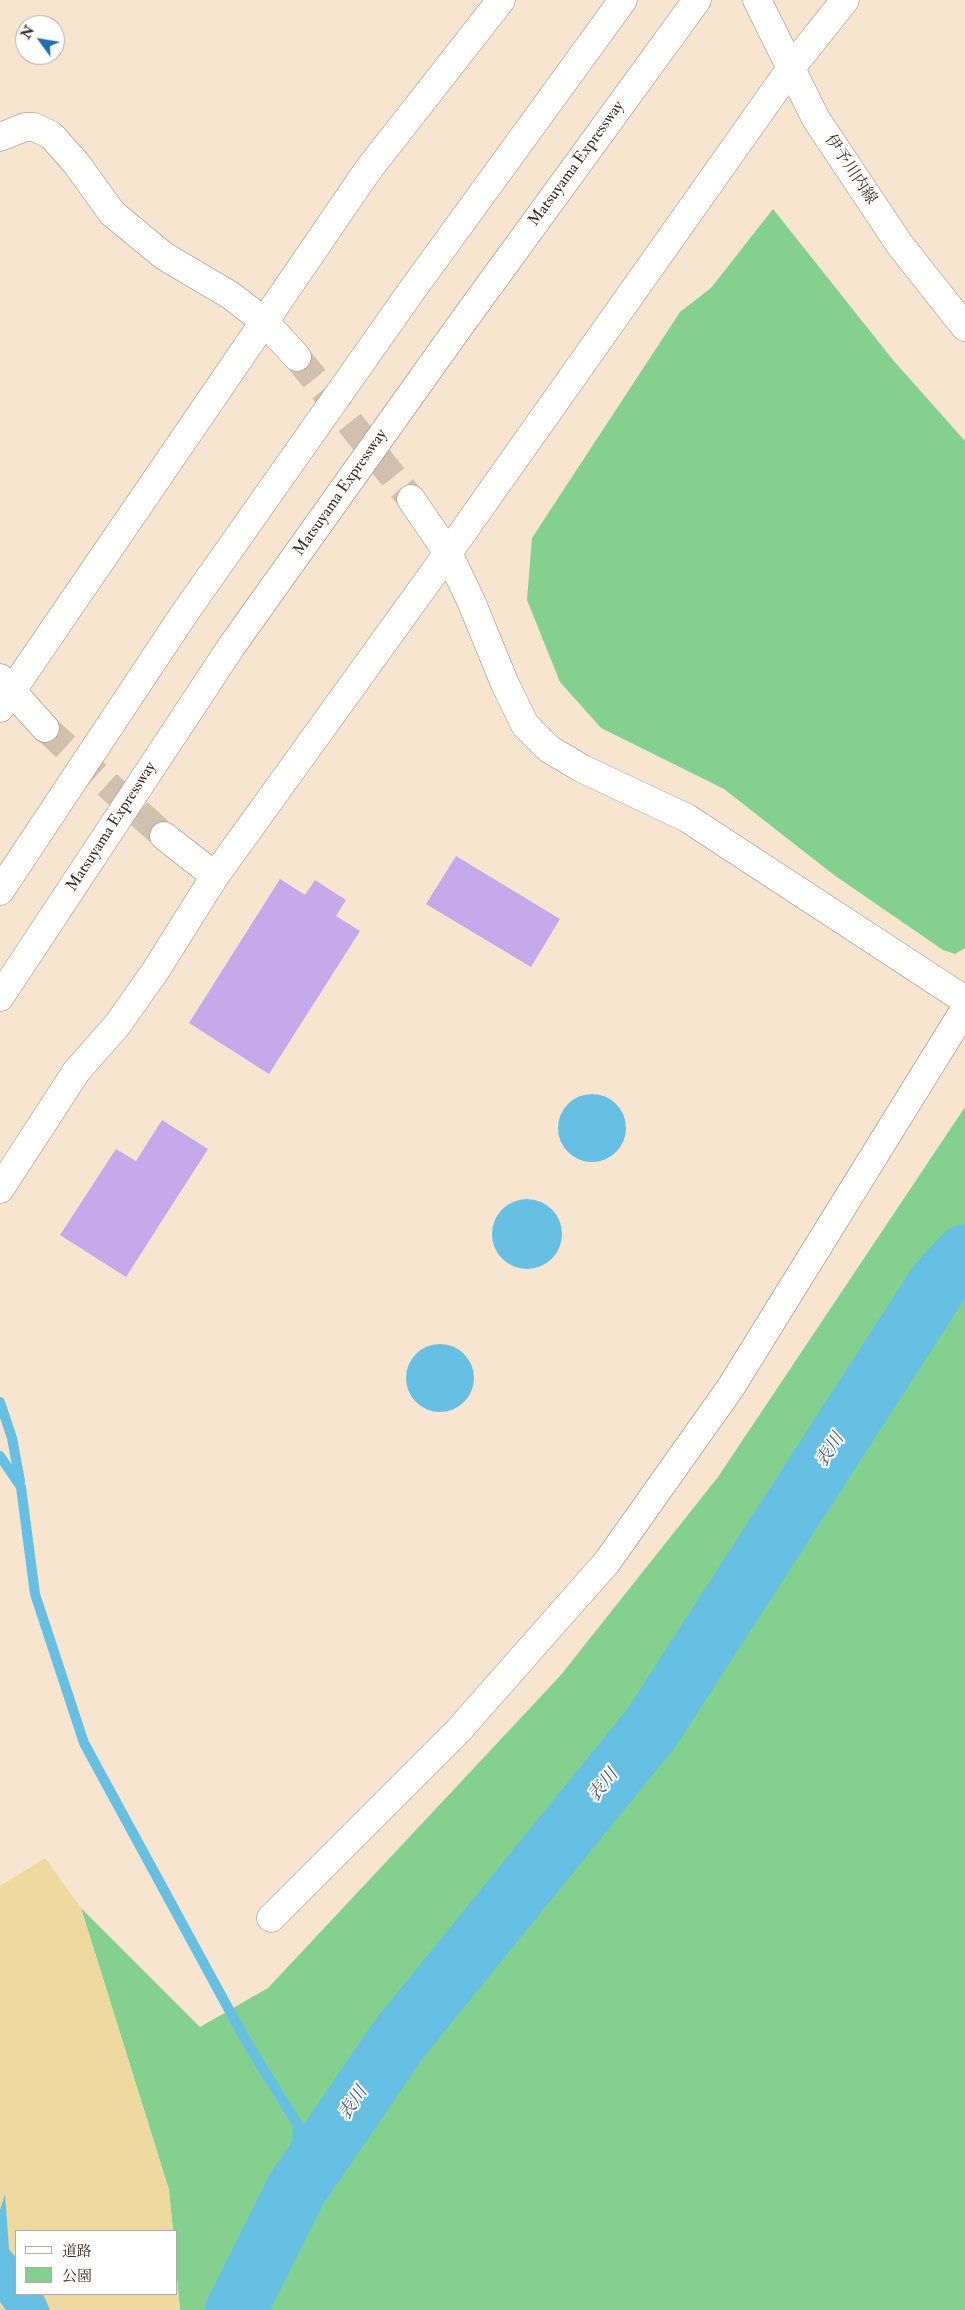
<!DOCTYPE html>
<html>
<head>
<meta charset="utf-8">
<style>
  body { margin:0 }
  #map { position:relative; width:965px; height:2310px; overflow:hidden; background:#f7e5d0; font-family:"IM FELL Double Pica","Noto Serif JP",serif }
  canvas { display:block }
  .legend { position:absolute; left:15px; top:2230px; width:162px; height:65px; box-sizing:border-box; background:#fff; border:1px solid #b1aaa5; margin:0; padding:6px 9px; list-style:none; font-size:15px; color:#3b2a1e }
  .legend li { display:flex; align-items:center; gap:10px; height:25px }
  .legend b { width:25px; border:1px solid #b1aaa5 }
  .north { position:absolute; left:15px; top:15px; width:50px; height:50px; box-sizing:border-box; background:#fff; border:1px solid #b1aaa5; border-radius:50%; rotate:302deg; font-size:14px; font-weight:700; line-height:20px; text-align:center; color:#3b2a1e }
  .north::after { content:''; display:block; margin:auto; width:18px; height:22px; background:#1f6fb2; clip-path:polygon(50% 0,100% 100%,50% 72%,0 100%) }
</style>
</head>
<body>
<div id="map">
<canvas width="965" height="2310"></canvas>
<ul class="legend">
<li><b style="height:6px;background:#fff"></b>道路</li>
<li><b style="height:14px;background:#84d18f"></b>公園</li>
</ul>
<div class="north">N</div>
</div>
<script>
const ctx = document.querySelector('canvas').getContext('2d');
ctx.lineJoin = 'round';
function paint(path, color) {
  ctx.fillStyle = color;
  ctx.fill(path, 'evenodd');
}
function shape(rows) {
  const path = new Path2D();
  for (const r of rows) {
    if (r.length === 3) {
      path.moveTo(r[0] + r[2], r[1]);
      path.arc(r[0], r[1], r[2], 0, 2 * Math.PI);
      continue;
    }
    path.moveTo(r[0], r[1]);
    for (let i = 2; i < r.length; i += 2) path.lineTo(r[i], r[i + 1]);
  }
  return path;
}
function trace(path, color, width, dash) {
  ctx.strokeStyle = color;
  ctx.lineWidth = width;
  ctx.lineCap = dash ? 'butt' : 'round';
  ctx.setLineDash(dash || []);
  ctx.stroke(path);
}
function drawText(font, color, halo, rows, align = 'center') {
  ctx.font = font + ' "IM FELL Double Pica","Noto Serif JP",serif';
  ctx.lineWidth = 4;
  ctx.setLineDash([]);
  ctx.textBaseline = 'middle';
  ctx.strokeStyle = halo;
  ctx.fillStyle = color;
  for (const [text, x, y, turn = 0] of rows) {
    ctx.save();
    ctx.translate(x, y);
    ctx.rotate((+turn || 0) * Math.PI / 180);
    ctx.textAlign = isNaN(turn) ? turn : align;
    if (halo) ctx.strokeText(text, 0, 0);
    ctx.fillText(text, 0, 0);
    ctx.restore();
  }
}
const green = shape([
  [773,209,893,360,965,441,965,948,955,954,943,950,834,875,724,789,601,728,560,682,527,600,532,538,680,312,711,288],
  [965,1107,965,2310,180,2310,176,2269,176,2231,173,2231,169,2190,81,1908,200,2027,268,1988,560,1676,718,1477]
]);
const sand = shape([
  [45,1858,81,1908,169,2190,173,2231,16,2231,16,2294,176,2294,176,2269,180,2310,0,2310,0,1886]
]);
const water = shape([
  [592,1128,34],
  [527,1234,35],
  [440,1378,34],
  [5,2194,9,2249,16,2258,16,2294,43,2294,50,2310,6,2310,0,2302,0,2210]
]);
const stream = shape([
  [0,1402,12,1438,20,1481],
  [0,1456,21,1487,35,1594,84,1743,246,2041,298,2125,296,2190]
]);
const river = shape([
  [236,2310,296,2190,399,2039,652,1727,938,1284,965,1255]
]);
const building = shape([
  [456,856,560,919,531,967,426,904],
  [280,879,305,895,315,880,346,900,336,916,360,931,269,1074,189,1023],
  [162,1120,208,1149,126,1277,60,1235,116,1149,136,1161]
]);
const streetTunnel = shape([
  [297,357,411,499],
  [45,728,164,836]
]);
const street = shape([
  [0,137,25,127,34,127,51,135,76,163,112,213,164,256,230,295,264,321,297,357],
  [411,499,448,553,471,601,505,684,525,725,549,749,583,769,687,818,965,1000],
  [0,678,45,728],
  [0,708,368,170,501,0],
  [164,836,215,876],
  [0,1189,76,1072,118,1024,156,970,215,876,448,553,791,68,845,0],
  [271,1918,458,1731,607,1562,731,1387,965,1009]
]);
const primary = shape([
  [757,0,816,119,900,245,965,327]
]);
const highway = shape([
  [0,891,184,614,410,293,623,0],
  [0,997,231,647,459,327,697,0]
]);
const streetNames = [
  ["Matsuyama Expressway",577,164,-54],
  ["伊予川内線",850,170,56],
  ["Matsuyama Expressway",341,493,-55],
  ["Matsuyama Expressway",112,827,-57]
];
const waterNames = [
  ["表川",831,1451,-57],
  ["表川",604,1786,-51],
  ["表川",354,2104,-56]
];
paint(green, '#84d18f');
paint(sand, '#eeda9e');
paint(water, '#65c0e3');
trace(stream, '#65c0e3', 10);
trace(river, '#65c0e3', 61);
paint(building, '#c5aaeb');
trace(streetTunnel, '#d1c0ac', 28, [28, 14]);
trace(street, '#987', 29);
trace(primary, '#987', 29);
trace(highway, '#987', 29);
trace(street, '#fff', 28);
trace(primary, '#fff', 28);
trace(highway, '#fff', 28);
drawText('16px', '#3b2a1e', '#fff', streetNames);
drawText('italic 18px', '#4a5e63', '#fff', waterNames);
</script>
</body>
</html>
